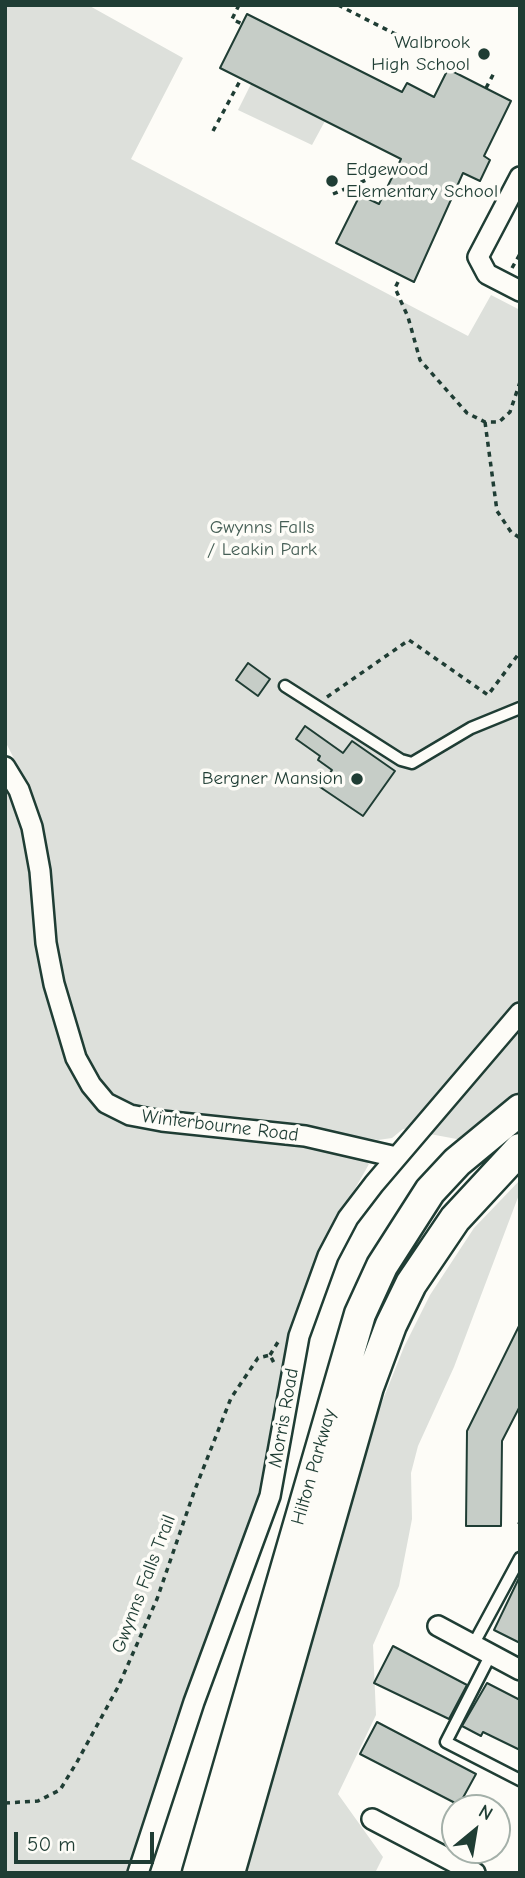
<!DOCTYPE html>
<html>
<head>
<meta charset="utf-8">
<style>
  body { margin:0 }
  #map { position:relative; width:525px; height:1878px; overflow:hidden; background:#fdfcf7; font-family:"Comic Neue",sans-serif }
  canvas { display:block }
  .frame { position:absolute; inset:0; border:7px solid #1f3d34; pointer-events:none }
  .north { position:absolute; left:441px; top:1794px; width:70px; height:70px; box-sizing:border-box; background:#fdfcf7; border:2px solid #a4b0a9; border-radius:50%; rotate:30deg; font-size:19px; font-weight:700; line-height:28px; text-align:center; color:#1f3d34 }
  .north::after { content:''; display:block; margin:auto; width:24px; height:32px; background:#1f3d34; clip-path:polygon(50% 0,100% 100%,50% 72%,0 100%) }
  .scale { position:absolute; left:14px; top:1832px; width:140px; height:32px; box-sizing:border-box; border:4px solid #1f3d34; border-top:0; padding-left:9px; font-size:21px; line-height:24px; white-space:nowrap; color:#1f3d34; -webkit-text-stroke:5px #fdfcf7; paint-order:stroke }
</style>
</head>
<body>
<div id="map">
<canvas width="525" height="1878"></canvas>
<div class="frame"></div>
<div class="north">N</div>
<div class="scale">50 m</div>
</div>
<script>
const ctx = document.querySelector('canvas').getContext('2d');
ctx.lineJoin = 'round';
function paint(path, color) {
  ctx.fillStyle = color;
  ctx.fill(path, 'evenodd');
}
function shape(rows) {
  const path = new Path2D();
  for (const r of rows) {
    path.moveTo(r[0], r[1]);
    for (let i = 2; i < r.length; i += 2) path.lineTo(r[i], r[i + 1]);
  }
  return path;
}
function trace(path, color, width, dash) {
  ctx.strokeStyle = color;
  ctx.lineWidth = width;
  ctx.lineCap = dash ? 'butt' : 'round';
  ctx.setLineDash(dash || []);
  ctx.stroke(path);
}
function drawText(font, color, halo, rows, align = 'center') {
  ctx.font = font + ' "Comic Neue",sans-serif';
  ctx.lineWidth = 7;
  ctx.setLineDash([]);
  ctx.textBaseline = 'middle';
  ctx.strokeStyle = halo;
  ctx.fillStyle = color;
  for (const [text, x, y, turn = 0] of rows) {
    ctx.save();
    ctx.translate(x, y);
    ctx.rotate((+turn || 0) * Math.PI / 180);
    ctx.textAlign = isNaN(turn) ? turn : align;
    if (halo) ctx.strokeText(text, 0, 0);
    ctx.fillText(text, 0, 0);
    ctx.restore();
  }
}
const green = shape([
  [5,5,88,5,183,58,131,159,468,336,491,295,520,310,520,1093,462,1140,403,1129,392,1138,378,1140,244,1117,148,1110,116,1100,98,1082,91,1068,57,968,34,798,5,741],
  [251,84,325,121,312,145,238,110],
  [5,781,32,851,44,967,95,1103,321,1145,359,1155,369,1164,321,1249,299,1300,282,1368,257,1499,172,1729,129,1873,5,1873],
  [520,1180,520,1192,454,1367,418,1446,411,1473,412,1519,399,1586,373,1645,376,1715,338,1794,383,1857,375,1873,241,1873,360,1457,404,1347,430,1295,474,1228]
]);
const building = shape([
  [247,14,402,92,407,83,434,97,448,69,511,101,484,156,490,160,480,181,463,173,414,282,336,243,360,195,379,204,401,159,220,68,247,14],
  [248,663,270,679,258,696,236,680,248,663],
  [305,726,343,753,352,741,395,771,363,816,320,787,332,770,318,760,320,756,296,739,305,726],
  [520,1324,520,1406,502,1441,501,1526,466,1526,467,1431,520,1324],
  [520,1576,520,1643,494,1630,520,1576],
  [393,1646,467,1685,449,1719,374,1683,393,1646],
  [487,1683,520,1700,520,1750,483,1732,481,1736,462,1726,487,1683],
  [377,1722,476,1774,459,1805,360,1754,377,1722]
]);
const path = shape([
  [239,5,232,19,242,24],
  [338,5,409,41,433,40],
  [486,88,494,73],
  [213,131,241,79],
  [333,194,397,167],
  [512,268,520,254],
  [398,282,395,288,408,317,420,360,467,413,485,422,499,422,510,412,520,382],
  [485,422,497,511,511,532,520,538],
  [327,697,409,640,488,695,520,652],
  [270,1355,278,1342],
  [518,1522,520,1523],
  [5,1803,38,1801,60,1790,77,1762,118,1687,157,1599,194,1492,231,1398,258,1358,270,1355,274,1363]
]);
const service = shape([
  [285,686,401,760,412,763,471,728,520,708],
  [473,1645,520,1558],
  [491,1654,446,1742,520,1780]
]);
const minor = shape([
  [520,177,478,257,487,274,520,291],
  [5,767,19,790,32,827,40,871,46,943,54,984,76,1058,91,1085,106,1103,130,1115,162,1121,305,1136,396,1157],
  [438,1626,520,1670],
  [372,1819,475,1873],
  [138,1873,194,1702,270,1496,299,1336,328,1256,348,1218,374,1184,520,1013]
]);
const primary = shape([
  [198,1873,360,1314,382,1266,430,1191,457,1162,520,1110],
  [229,1873,368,1387,391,1325,411,1284,455,1219,520,1149]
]);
const markers = [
  [484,54,7,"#1f3d34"],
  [332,181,7,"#1f3d34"],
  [357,779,7,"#1f3d34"]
];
const poiNames = [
  ["Walbrook",470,43],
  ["High School",470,65],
  ["Edgewood",346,170,"left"],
  ["Elementary School",346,192,"left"],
  ["Bergner Mansion",343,779]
];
const parkNames = [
  ["Gwynns Falls",262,528],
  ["/ Leakin Park",262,550]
];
const streetNames = [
  ["Winterbourne Road",220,1126,7],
  ["Morris Road",284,1418,-80],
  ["Hilton Parkway",314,1467,-74],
  ["Gwynns Falls Trail",144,1584,-69]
];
paint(green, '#dde0db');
paint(building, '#c6cdc7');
trace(building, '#1f3d34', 2);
trace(service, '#1f3d34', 15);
trace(minor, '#1f3d34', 24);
trace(primary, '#1f3d34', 35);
trace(path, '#1f3d34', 3.5, [5, 5]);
trace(service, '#fdfcf7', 10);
trace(minor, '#fdfcf7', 19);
trace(primary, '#fdfcf7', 30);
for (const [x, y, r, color] of markers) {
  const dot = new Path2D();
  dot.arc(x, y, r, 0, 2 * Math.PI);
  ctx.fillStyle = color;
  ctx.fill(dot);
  trace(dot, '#fdfcf7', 2.5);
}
drawText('19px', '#1f3d34', '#fdfcf7', poiNames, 'right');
drawText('19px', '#455e55', '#fdfcf7', parkNames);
drawText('19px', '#1f3d34', '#fdfcf7', streetNames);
</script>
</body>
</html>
